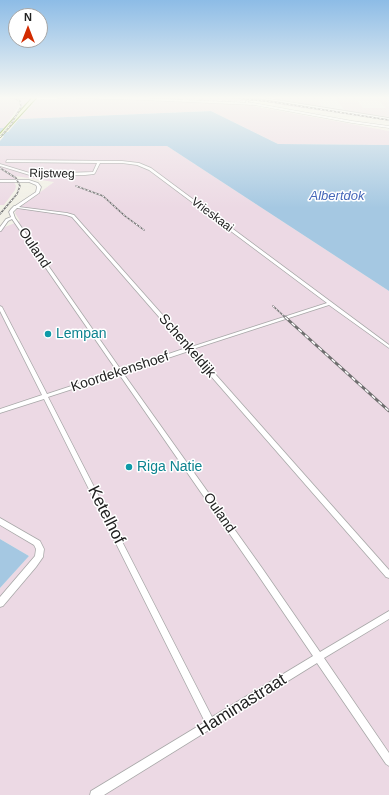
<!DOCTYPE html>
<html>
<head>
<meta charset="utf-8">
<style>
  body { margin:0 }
  #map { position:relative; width:389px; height:795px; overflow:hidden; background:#f2f1e7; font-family:Helvetica,sans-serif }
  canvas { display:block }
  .north { position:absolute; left:8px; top:8px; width:40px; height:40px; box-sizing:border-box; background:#fff; border:1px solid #a6a6a6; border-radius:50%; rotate:0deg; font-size:11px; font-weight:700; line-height:16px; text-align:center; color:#212121 }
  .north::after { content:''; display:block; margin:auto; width:14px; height:18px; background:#d22b00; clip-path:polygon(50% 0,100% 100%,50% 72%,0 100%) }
</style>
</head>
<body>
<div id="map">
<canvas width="389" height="795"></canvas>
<div class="north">N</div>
</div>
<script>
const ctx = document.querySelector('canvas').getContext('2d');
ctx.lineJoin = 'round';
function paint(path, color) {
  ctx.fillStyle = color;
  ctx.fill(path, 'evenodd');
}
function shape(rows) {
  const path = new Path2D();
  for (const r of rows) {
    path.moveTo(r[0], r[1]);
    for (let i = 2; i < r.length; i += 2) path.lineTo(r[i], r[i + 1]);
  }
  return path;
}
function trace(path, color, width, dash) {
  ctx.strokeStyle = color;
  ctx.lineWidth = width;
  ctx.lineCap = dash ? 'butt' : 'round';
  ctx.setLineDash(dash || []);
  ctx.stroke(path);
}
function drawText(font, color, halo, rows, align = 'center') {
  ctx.font = font + ' Helvetica,sans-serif';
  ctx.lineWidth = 3;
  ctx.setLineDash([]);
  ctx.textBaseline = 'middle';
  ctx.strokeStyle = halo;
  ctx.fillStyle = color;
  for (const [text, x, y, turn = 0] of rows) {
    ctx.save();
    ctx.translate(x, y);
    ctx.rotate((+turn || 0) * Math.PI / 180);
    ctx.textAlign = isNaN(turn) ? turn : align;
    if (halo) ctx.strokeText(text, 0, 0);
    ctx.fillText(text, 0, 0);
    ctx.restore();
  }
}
const industrial = shape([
  [0,97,31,98,24,106,19,106,4,128,0,128],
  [87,97,257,97,243,101],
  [265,97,389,97,389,117,365,114],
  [44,99,144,99,256,105,253,106,389,131,389,145,278,144,211,111,19,119,37,100],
  [261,99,389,120,286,106,255,100],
  [0,146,167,146,389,291,389,795,0,795,0,588,29,556,0,539,0,229,20,221,15,213,16,210,54,182,15,176,19,180,13,180,16,186,15,190,4,205,0,205]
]);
const parking = shape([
  [335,97,355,97,355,98,336,98,344,110,322,107,318,99,335,98],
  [357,100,378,100,386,108,363,108]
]);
const water = shape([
  [211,111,278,144,389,145,389,291,167,146,0,146,0,141,4,136,0,136,0,128,4,128,1,132,8,132,19,119],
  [0,539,29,556,0,588]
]);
const minor = shape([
  [10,97,36,97,11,98,10,97],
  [258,97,389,118,389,120,257,98,248,101,248,103,246,103,246,101,258,97],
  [7,160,122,161,139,163,151,168,389,345,389,348,329,305,193,349,389,570,389,578,386,577,189,351,123,373,262,568,320,652,389,611,389,619,324,658,389,753,389,766,386,764,317,663,104,795,90,795,91,791,205,722,44,399,0,413,0,409,42,395,0,311,0,306,2,307,47,394,117,371,12,219,8,221,1,231,0,231,0,227,6,219,11,217,9,212,11,209,14,206,15,206,36,192,37,187,36,185,29,182,0,182,0,180,29,180,38,183,41,187,39,193,19,207,67,213,74,215,191,347,327,303,149,170,137,165,122,163,100,163,95,173,94,174,85,175,33,176,0,166,0,164,33,174,93,172,97,163,6,162,7,160],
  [17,208,66,215,72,217,186,348,121,370,15,218,13,212,17,208],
  [119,374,256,572,313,656,212,717,48,397,119,374],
  [0,518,40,541,44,549,43,557,36,567,3,606,0,607,0,597,35,556,36,549,34,545,0,525,0,518]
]);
const tertiary = shape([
  [34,97,144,98,254,103,352,121,389,126,389,128,352,123,254,105,144,100,34,97]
]);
const secondary = shape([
  [33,97,37,97,0,137,0,134,33,97]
]);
const railFar1 = shape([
  [229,97,273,102,389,120],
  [0,137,10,126,21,107,20,101,12,97],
  [0,168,16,178,20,186,17,194,0,214],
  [76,186,103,196,125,216,144,230],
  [273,306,286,318]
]);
const rail = shape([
  [285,317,389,411]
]);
const markers = [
  [48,334,4,"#0f9aa8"],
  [129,467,4,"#0f9aa8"]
];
const farStreetnames = [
  ["Rijstweg",52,174,1],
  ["Vrieskaai",212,215,37]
];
const farWaternames = [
  ["Albertdok",337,196]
];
const streetNames = [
  ["Ouland",34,248,56],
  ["Schenkeldijk",187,346,49],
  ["Koordekenshoef",120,372,-18],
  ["Ouland",219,513,55]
];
const cultureNames = [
  ["Lempan",56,334],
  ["Riga Natie",137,467]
];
const nearStreetnames = [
  ["Ketelhof",106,515,63],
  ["Haminastraat",242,705,-32]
];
paint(industrial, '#ecd9e4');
paint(parking, '#ededed');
paint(water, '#a5c8e2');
trace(minor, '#a8a8a8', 1.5);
trace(tertiary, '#a8a8a8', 1);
trace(secondary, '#588000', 2);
paint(minor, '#fff');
paint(tertiary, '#fff');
paint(secondary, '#ecfeb9');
trace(railFar1, '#6f6f6f', 1.5);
trace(rail, '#6f6f6f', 3);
trace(railFar1, '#fff', 1, [2]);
trace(rail, '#fff', 1.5, [4.5]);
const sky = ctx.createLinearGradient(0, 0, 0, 208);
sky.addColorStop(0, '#8dbce6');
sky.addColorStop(0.47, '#f9f9f4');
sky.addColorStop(1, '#f9f9f400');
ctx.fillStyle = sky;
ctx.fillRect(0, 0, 389, 208);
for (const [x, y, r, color] of markers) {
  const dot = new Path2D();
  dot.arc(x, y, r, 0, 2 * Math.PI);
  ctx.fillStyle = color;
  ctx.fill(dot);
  trace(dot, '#fff', 1.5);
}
drawText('12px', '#212121', '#fff', farStreetnames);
drawText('italic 13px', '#4567b9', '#fff', farWaternames);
drawText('14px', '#212121', '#fff', streetNames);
drawText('14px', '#0d838f', '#fff', cultureNames, 'left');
drawText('17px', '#212121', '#fff', nearStreetnames);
</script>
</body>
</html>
